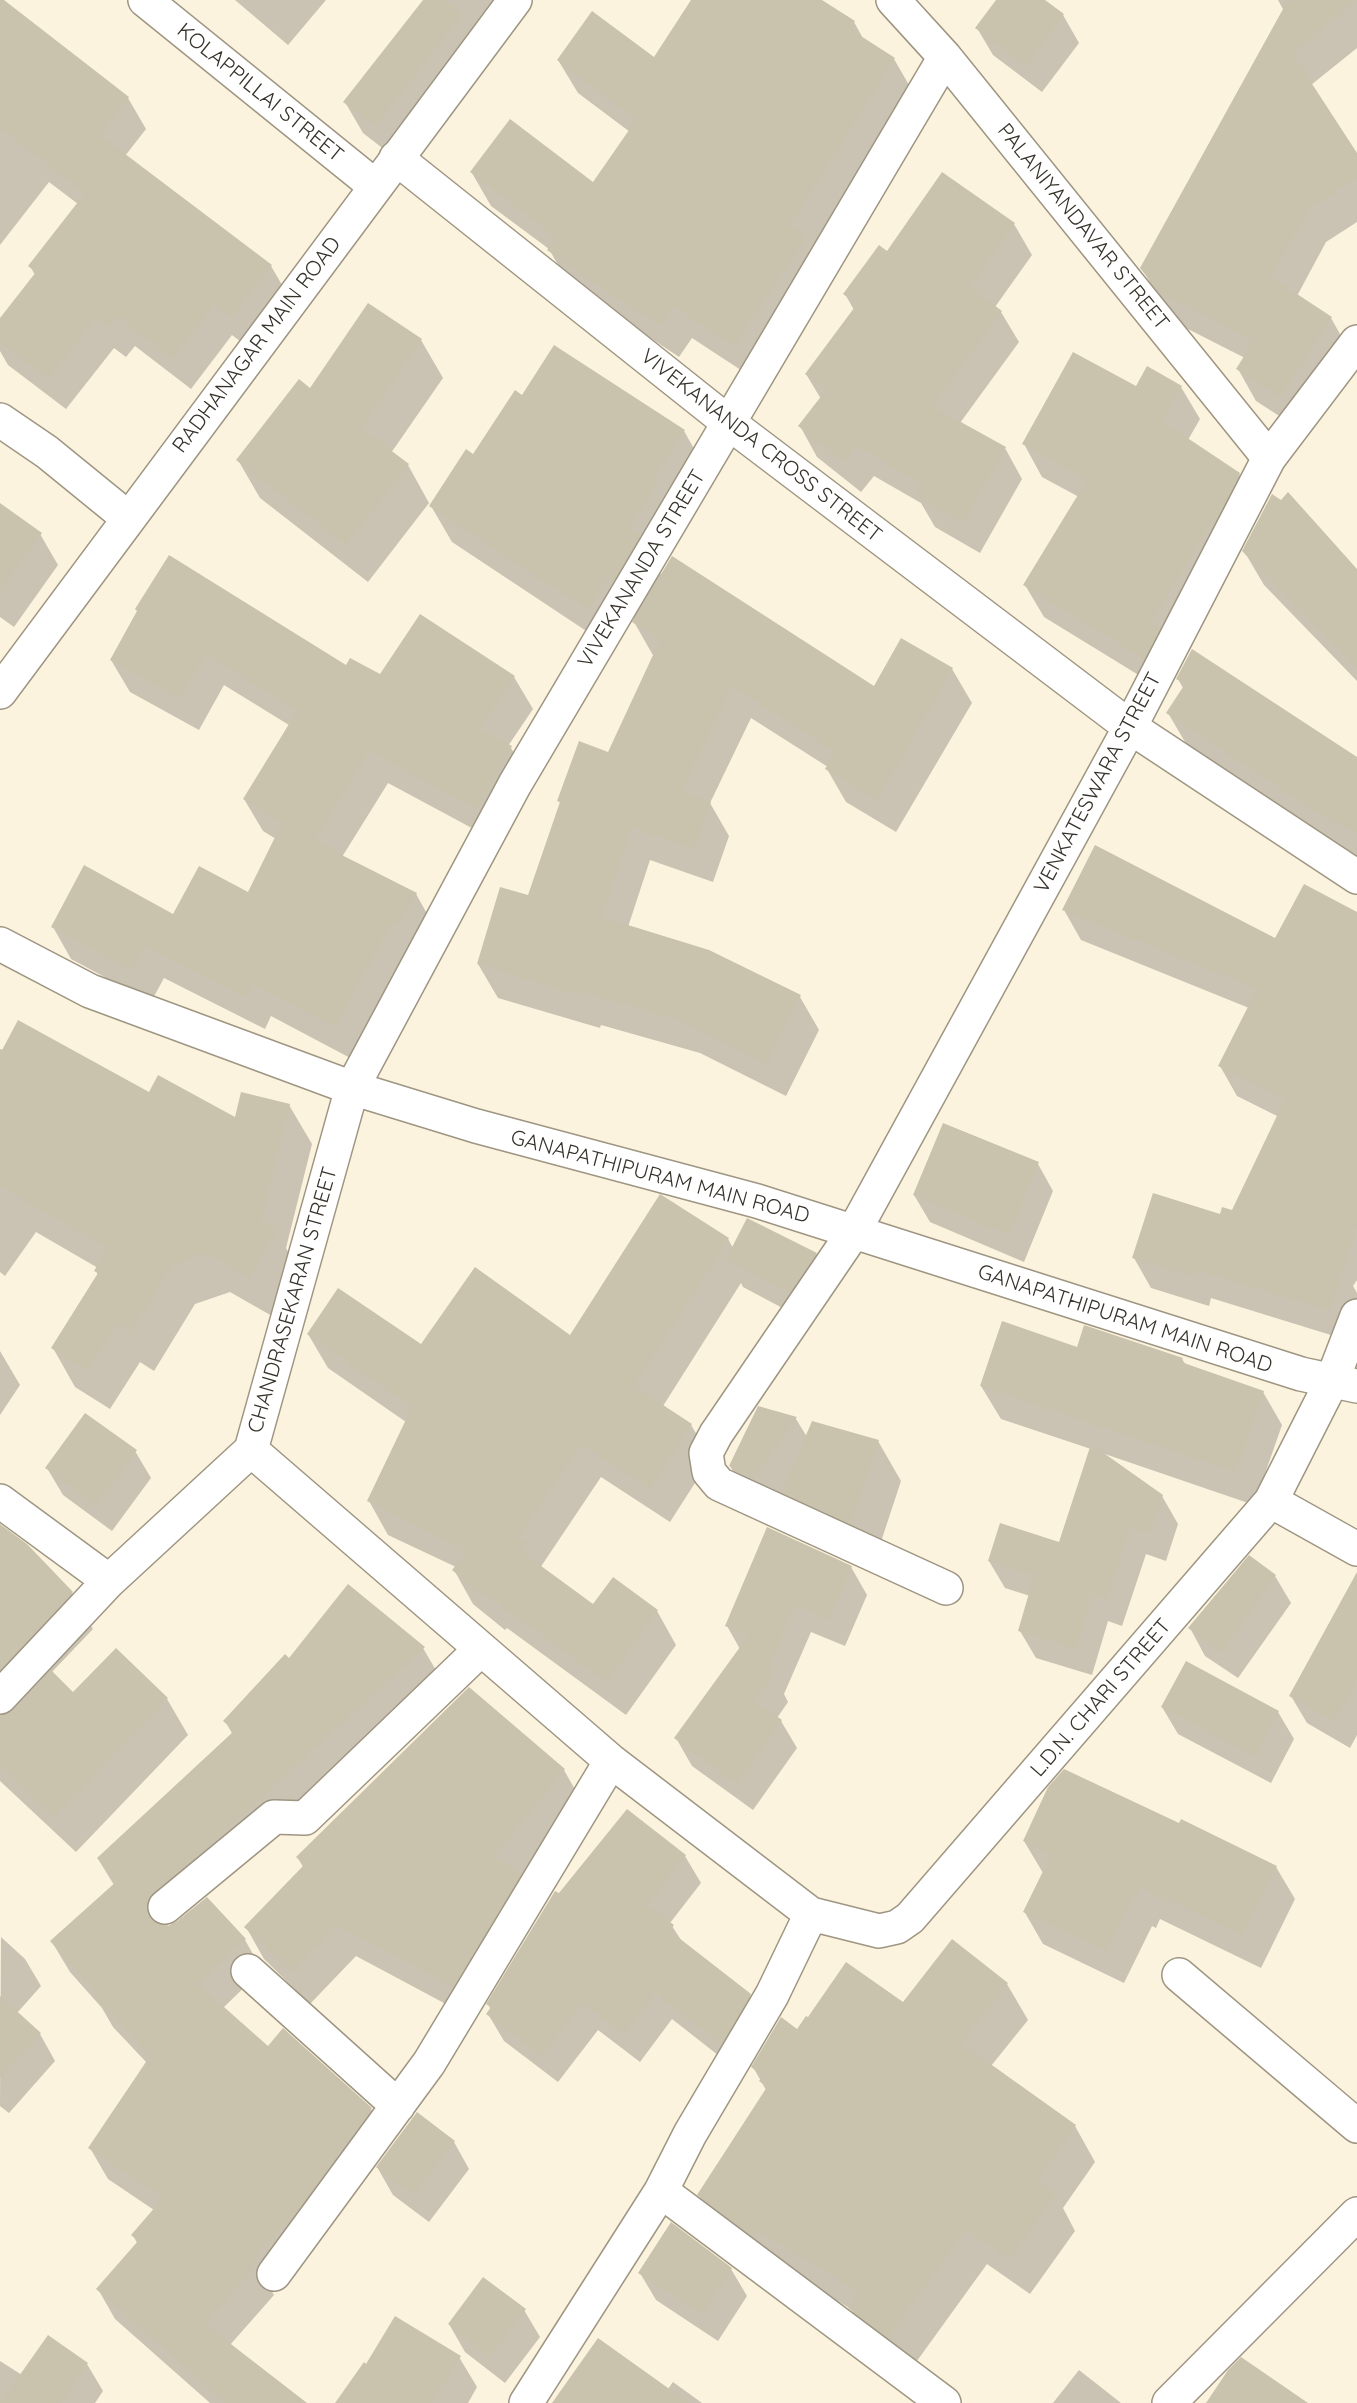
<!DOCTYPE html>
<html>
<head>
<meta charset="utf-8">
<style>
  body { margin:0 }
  canvas { display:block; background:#fcf3de }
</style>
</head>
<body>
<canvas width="1357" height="2403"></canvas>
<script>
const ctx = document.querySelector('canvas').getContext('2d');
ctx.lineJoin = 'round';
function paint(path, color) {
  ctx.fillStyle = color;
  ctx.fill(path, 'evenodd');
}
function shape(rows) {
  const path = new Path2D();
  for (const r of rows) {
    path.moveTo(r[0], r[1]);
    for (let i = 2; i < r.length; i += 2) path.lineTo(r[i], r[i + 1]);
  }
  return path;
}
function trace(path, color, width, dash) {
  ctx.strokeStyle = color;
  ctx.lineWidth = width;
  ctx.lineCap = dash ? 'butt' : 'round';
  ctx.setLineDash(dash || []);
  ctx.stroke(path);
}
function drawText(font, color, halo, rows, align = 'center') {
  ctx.font = font + ' Quicksand,sans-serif';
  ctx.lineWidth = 4.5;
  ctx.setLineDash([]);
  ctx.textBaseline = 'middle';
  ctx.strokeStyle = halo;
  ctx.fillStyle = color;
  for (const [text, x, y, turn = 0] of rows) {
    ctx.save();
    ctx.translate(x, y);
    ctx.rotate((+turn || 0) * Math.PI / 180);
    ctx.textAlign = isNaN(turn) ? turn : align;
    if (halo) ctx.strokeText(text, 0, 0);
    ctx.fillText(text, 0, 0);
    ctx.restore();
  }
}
const shadow = shape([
  [235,0,326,0,288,45],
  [425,0,515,0,394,157,363,133,345,102],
  [693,0,819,0,854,22,864,40,894,59,913,92,753,378,692,338,679,357,568,283,549,249,491,206,472,173,593,184,630,132,578,93,558,60,654,59],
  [998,0,1043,0,1063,15,1079,43,1042,92,993,55,977,28],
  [1278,0,1357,0,1357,48,1311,85,1357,156,1357,222,1326,242,1297,296,1331,318,1349,350,1298,428,1256,401,1238,369,1245,358,1180,325,1160,301,1142,268,1284,11],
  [0,28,128,98,146,129,125,156,271,266,289,297,249,348,232,335,191,389,135,346,126,357,114,348,66,409,8,365,0,351,0,321,35,275,30,266,78,204,49,182,0,245],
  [943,174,1014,224,1032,255,995,307,1001,312,1019,342,960,423,1005,448,1022,479,980,553,935,527,921,503,874,476,861,492,817,457,800,426,821,399,806,374,854,310,845,294,887,253],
  [421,340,443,378,391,453,408,465,429,503,368,582,260,498,238,460,310,390],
  [1181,387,1200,419,1188,440,1239,474,1258,506,1163,690,1044,617,1025,585,1079,497,1042,477,1024,444,1136,388],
  [522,397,684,431,705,468,653,560,662,576,874,688,902,640,952,669,972,703,896,832,846,802,827,769,828,767,751,718,710,803,729,836,713,882,650,860,628,927,800,997,819,1030,786,1096,700,1053,601,1025,600,1028,498,998,478,964,529,897,561,804,559,801,609,753,654,657,634,622,636,619,626,615,609,646,452,542,431,506],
  [0,505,40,534,58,565,14,627,0,617],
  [1244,551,1357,571,1357,681,1264,585],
  [138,612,381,676,514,677,533,709,508,746,511,748,530,780,496,841,388,783,342,857,416,894,434,926,354,1060,271,1016,265,1029,164,978,151,1002,71,959,53,927,174,916,249,894,276,839,263,831,244,799,289,725,224,685,199,730,130,692,111,660],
  [1178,679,1357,759,1357,858,1188,747,1168,713,1183,688],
  [1064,910,1276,940,1357,914,1357,1280,1353,1286,1357,1293,1357,1308,1347,1340,1211,1298,1209,1306,1151,1288,1134,1258,1233,1212,1279,1117,1237,1096,1220,1066,1249,1008,1081,940],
  [0,1049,236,1120,289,1105,312,1144,286,1248,298,1270,272,1316,230,1292,195,1304,154,1371,140,1362,110,1409,75,1387,53,1348,98,1275,96,1271,98,1268,36,1232,5,1276,0,1272],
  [1038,1164,1053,1191,1024,1262,930,1222,914,1195],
  [728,1239,733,1248,816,1254,831,1281,805,1320,743,1287,741,1283,663,1406,691,1425,711,1458,670,1522,601,1477,540,1568,594,1606,657,1611,676,1645,626,1715,507,1628,505,1630,473,1604,454,1570,456,1567,388,1535,369,1501,406,1422,328,1368,308,1334,422,1346,570,1337],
  [1078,1349,1182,1359,1186,1365,1263,1392,1282,1425,1254,1505,1102,1453,1162,1496,1178,1524,1166,1561,1146,1554,1122,1626,1108,1621,1092,1675,1036,1658,1020,1631,1030,1596,1005,1588,989,1561,1060,1544,1091,1449,1001,1419,981,1386],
  [0,1351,20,1385,0,1415],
  [759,1408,796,1419,807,1437,878,1441,901,1481,874,1563,753,1506,730,1466],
  [135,1451,151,1478,112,1531,63,1495,47,1468],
  [0,1526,72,1593,93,1629,51,1673,73,1694,167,1699,188,1735,76,1852,0,1781],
  [851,1567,867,1595,845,1646,811,1632,784,1694,788,1702,777,1718,781,1721,797,1748,753,1810,692,1766,676,1738,740,1649,727,1626],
  [1275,1576,1291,1603,1238,1678,1205,1656,1190,1628],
  [1357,1611,1357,1735,1350,1748,1307,1723,1291,1696],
  [423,1648,441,1679,220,1882,166,1927,245,1940,262,1970,223,2008,268,2048,283,2030,371,2109,389,2140,318,2237,271,2290,274,2295,230,2345,305,2403,210,2403,115,2319,98,2289,137,2243,133,2235,154,2210,108,2179,90,2148,147,2063,113,2027,102,2008,70,1972,52,1942,114,1885,98,1859,233,1735,225,1721,290,1660],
  [1162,1707,1278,1712,1294,1739,1271,1783,1178,1734],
  [564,1770,582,1802,522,1876,539,1906,472,2018,356,1956,310,2004,264,1959,246,1927,303,1867,298,1858],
  [627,1811,685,1856,701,1883,670,1923,683,1943,750,1995,766,2022,737,2070,672,2019,640,2062,598,2030,558,2082,504,2041,488,2014,491,2010,488,2004,560,1895],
  [1024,1841,1276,1867,1295,1899,1261,1968,1160,1919,1156,1928,1152,1926,1124,1983,1043,1944,1024,1911,1043,1873],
  [1,1937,25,1959,41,1986,17,2013,40,2034,55,2061,9,2113,0,2106],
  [1007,1984,1028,2020,991,2066,1075,2126,1095,2162,1063,2208,1075,2231,1030,2294,987,2264,909,2372,871,2344,851,2309,719,2230,699,2195,766,2090,753,2067,797,2031,903,2004],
  [454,2142,469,2169,429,2222,393,2195,377,2167],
  [731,2269,747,2296,718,2341,656,2300,640,2273],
  [524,2310,540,2337,505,2383,465,2352,449,2324],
  [459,2357,477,2387,468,2403,337,2403,367,2366],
  [0,2361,22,2375,87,2364,103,2391,95,2403,0,2403],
  [1079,2370,1121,2403,1053,2403],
  [673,2382,702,2403,553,2403,668,2389]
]);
const building = shape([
  [0,0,4,0,129,97,100,135,272,265,231,318,214,305,172,359,117,316,108,327,96,317,48,379,0,342,0,318,36,272,28,266,85,193,0,128],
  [423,0,444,0,462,14,375,126,343,102],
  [691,0,822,0,855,21,850,29,895,58,790,225,807,237,734,346,672,306,660,325,588,279,547,250,556,237,470,172,510,119,593,182,636,120,557,60,592,11,654,57],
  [996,0,1045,0,1064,14,1026,66,975,28],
  [1288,0,1357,0,1292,53,1357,153,1357,178,1308,210,1271,277,1332,317,1280,397,1236,369,1253,342,1184,304,1183,306,1160,293,1140,268],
  [942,172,1015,223,970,287,1002,311,932,406,1006,447,963,523,916,496,923,484,856,446,843,462,798,426,826,390,805,374,857,304,843,294,879,245,887,251],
  [368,303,422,339,361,428,409,464,346,545,236,460,299,379,310,388],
  [554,345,685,430,653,479,658,482,629,528,640,535,613,582,605,579,588,610,429,506,466,449,473,454,515,390,522,395],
  [1073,352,1136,386,1147,366,1182,386,1162,421,1240,473,1215,522,1213,521,1151,622,1160,628,1144,659,1023,585,1087,480,1022,444],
  [1288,492,1357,569,1357,669,1242,551,1272,494,1281,500],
  [0,503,42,533,0,590],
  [169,555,346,665,350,658,380,674,420,614,515,676,480,729,512,746,477,810,369,751,314,841,417,893,400,926,391,922,336,1028,253,985,246,998,146,947,132,971,51,927,84,865,173,914,199,866,248,892,282,823,243,799,297,711,206,654,180,699,110,660,137,611,135,609],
  [672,556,874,686,901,638,953,668,877,800,825,769,835,752,732,686,681,791,711,802,694,849,631,827,602,917,709,950,801,995,767,1064,679,1020,582,992,581,996,477,964,500,887,528,895,560,802,557,801,579,741,608,752,660,640,632,622],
  [1192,649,1357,757,1357,834,1326,819,1166,713,1185,684,1176,679],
  [1095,845,1275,938,1304,884,1357,912,1357,1225,1330,1311,1194,1269,1192,1276,1132,1258,1153,1193,1220,1214,1222,1207,1232,1210,1285,1099,1218,1066,1257,989,1062,910],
  [18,1020,149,1092,158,1075,235,1117,241,1092,290,1104,261,1221,277,1230,249,1278,206,1253,172,1265,131,1332,117,1324,87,1371,51,1348,98,1273,94,1271,108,1248,0,1186,0,1054],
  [943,1123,1039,1162,1009,1235,913,1195],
  [660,1194,729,1238,634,1386,692,1424,650,1489,581,1444,519,1536,528,1544,522,1552,593,1604,613,1577,658,1610,606,1682,487,1595,485,1597,452,1570,468,1550,367,1501,412,1407,307,1334,338,1288,421,1344,475,1267,570,1335],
  [747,1218,817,1253,789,1293,726,1259],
  [1002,1321,1077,1347,1084,1325,1183,1358,1181,1362,1264,1391,1236,1472,980,1386],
  [758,1406,797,1417,753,1479,729,1466],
  [85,1413,137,1450,96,1505,45,1468],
  [812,1421,879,1440,851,1524,782,1492],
  [1091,1444,1163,1495,1150,1534,1130,1528,1107,1599,1092,1595,1076,1649,1018,1631,1034,1576,988,1561,1000,1523,1059,1542],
  [0,1524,27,1544,73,1592,0,1670],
  [767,1527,852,1566,829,1620,795,1605,768,1669,774,1674,754,1700,782,1720,737,1784,674,1738,748,1636,725,1626],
  [1249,1555,1276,1575,1222,1652,1188,1628],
  [1357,1572,1357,1681,1334,1721,1289,1696],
  [348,1584,425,1647,203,1851,153,1893,147,1901,146,1910,150,1918,158,1924,168,1926,177,1921,207,1897,246,1939,198,1984,268,2046,283,2028,372,2108,301,2206,253,2260,257,2264,205,2324,307,2403,226,2403,96,2289,138,2241,131,2235,163,2198,88,2148,150,2056,93,1996,97,1993,50,1941,117,1881,97,1858,234,1731,223,1721,285,1654,289,1658],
  [116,1648,168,1698,54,1817,0,1766,0,1715,6,1715,14,1710,51,1670,73,1692],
  [1186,1661,1279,1711,1255,1757,1161,1707],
  [469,1687,565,1769,492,1858,522,1873,453,1987,337,1925,291,1972,244,1927,304,1865,296,1857],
  [1064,1769,1179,1823,1181,1819,1277,1866,1242,1936,1141,1887,1137,1896,1133,1894,1106,1951,1023,1912,1051,1855,1023,1841,1048,1787],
  [627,1809,686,1855,647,1905,674,1925,670,1931,751,1994,721,2044,655,1993,624,2035,582,2003,542,2056,486,2014,491,2007,486,2004,555,1891,559,1893],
  [952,1939,1008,1983,961,2043,1076,2125,1037,2180,1056,2194,1009,2260,966,2229,888,2337,848,2308,860,2292,756,2230,753,2236,697,2195,767,2087,759,2081,763,2076,751,2067,781,2017,797,2029,806,2016,808,2017,846,1962,903,2002],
  [0,1996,41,2033,0,2078],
  [417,2112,455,2141,413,2195,376,2167],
  [671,2222,732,2268,703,2314,638,2273],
  [483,2277,526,2309,489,2357,448,2324],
  [395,2316,461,2356,432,2403,335,2403,364,2362,366,2364],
  [48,2335,88,2363,61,2403,0,2403],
  [598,2338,689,2403,552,2403],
  [1241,2357,1308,2403,1206,2403,1228,2370]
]);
const street = shape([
  [145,0,375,186],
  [893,0,945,57,1269,458],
  [396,158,729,423,1130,727,1357,877],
  [0,420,47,452,128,518],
  [0,944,90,991,352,1088,476,1126,757,1201,1301,1374,1357,1386],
  [251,1450,611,1761,811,1914,879,1931,897,1927,910,1918,1271,1501,1332,1381,1357,1316],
  [0,1501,109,1581],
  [1271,1501,1357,1549],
  [946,1588,719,1484,709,1472,706,1453,716,1434,853,1233,1130,727,1269,458,1357,342],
  [0,1697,109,1581,251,1450,352,1088,515,784,945,57],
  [165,1907,274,1817,305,1818,481,1649],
  [248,1971,398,2106],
  [1179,1975,1357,2126],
  [661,2191,944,2403],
  [274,2274,429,2063,611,1761],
  [526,2403,661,2191,690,2134,772,1995,811,1914],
  [1169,2403,1357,2214]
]);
const secondary = shape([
  [0,692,515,0]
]);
const streetNames = [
  ["KOLAPPILLAI STREET",260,93,39],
  ["PALANIYANDAVAR STREET",1083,227,51],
  ["RADHANAGAR MAIN ROAD",257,345,-53],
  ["VIVEKANANDA CROSS STREET",761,446,38],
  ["VIVEKANANDA STREET",642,569,-59],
  ["VENKATESWARA STREET",1098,783,-62],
  ["GANAPATHIPURAM MAIN ROAD",660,1177,15],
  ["CHANDRASEKARAN STREET",293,1300,-74],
  ["GANAPATHIPURAM MAIN ROAD",1125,1319,18],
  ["L.D.N. CHARI STREET",1101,1698,-49]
];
paint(shadow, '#0003');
paint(building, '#c9c2ad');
trace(street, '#9e9682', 36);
trace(secondary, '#9e9682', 36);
trace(street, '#fff', 33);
trace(secondary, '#fff', 33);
drawText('21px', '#37332b', '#fff', streetNames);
</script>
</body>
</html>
